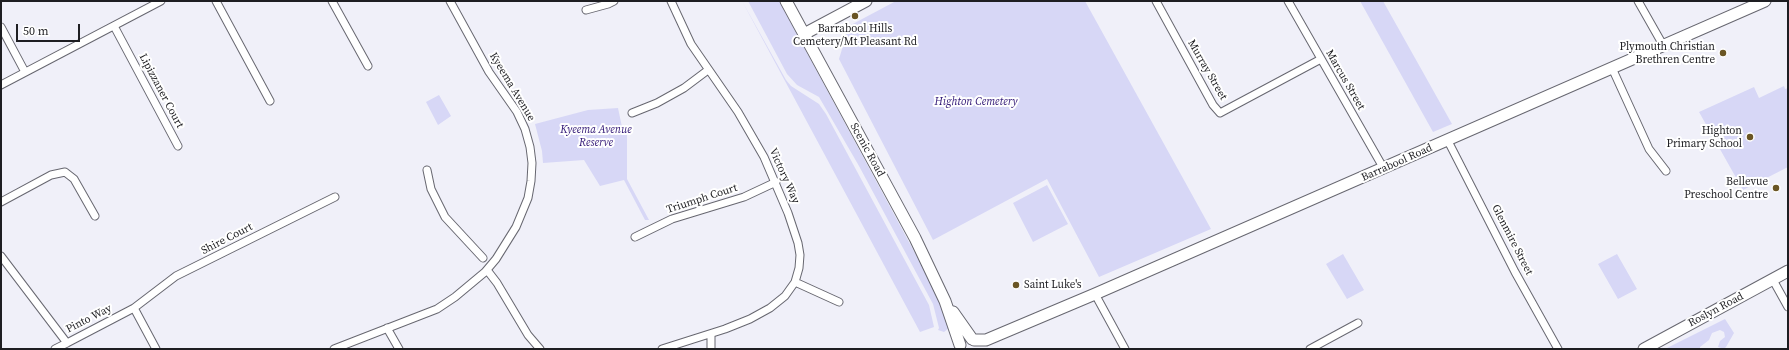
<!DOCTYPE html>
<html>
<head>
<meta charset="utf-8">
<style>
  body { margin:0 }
  #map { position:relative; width:1789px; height:350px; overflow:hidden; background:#f0f0f9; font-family:"Source Serif 4",serif }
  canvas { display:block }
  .frame { position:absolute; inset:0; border:2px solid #1e1e22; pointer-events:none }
  .scale { position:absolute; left:16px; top:24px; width:64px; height:18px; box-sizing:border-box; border:2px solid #1e1e22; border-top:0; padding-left:5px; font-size:12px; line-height:14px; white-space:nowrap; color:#1e1e22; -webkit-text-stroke:3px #fff; paint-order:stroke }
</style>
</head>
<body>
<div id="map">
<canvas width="1789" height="350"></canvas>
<div class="frame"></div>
<div class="scale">50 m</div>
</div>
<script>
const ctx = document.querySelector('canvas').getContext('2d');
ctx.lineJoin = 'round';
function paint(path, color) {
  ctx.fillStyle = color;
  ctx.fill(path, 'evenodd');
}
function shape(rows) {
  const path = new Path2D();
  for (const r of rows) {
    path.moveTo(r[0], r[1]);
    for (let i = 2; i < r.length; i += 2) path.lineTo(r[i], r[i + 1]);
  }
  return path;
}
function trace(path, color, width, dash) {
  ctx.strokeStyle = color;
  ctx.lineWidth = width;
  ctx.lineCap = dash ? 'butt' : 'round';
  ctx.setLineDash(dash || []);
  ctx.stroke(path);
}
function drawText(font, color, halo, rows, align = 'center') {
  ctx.font = font + ' "Source Serif 4",serif';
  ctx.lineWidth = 4;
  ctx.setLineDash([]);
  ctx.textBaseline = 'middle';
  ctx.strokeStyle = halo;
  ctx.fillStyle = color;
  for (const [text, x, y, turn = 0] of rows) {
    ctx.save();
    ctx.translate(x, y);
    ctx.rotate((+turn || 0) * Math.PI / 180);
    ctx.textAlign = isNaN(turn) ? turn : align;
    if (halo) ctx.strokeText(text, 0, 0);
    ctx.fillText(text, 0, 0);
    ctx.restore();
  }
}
const green = shape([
  [742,1,786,80,791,86,819,104,826,114,929,305,934,327,920,332],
  [748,1,779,1,938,296,949,328,944,332,938,330,939,328,933,304,859,166,819,97,797,85,787,74],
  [896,1,1085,1,1211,229,1099,277,1047,179,933,240,839,59,849,26],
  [1360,1,1383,1,1452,124,1433,132],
  [1784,86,1785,89,1788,88,1788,167,1743,190,1699,112,1754,87,1759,98],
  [439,95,451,116,438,125,426,102],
  [618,108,622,127,627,131,627,179,649,220,645,220,624,180,600,186,584,160,543,163,542,151,535,124,588,110],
  [1047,185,1068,224,1033,242,1013,203],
  [1343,254,1364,290,1347,299,1326,264],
  [1617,254,1637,289,1618,299,1598,264],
  [1725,319,1734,333,1726,347,1724,349,1718,347,1720,341,1725,337,1724,332,1720,330,1712,333,1709,340,1700,347,1700,349,1665,349]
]);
const street = shape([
  [216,1,270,101],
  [332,1,368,66],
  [1156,1,1213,105,1220,113,1321,59],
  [1288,1,1384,169],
  [1638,1,1663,45],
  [586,10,608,4,614,1],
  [114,26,178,146],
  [1,27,25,72],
  [1612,68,1649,149,1666,171],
  [1,85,161,1],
  [632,113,657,103,684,88,708,70],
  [1448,141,1515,272,1558,349],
  [427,170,431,189,445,217,483,258],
  [1,202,51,175,65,172,74,179,95,216],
  [635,237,672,219,744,197,776,182],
  [1,256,67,343,134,308,156,349],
  [487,270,497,283,528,335,540,349],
  [1773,280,1788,307],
  [795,282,839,302],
  [1095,294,1125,349],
  [134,308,176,276,335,197],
  [387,328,399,349],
  [711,334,711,349],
  [55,349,67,343],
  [334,349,437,309,455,297,485,272,496,259,516,227,528,198,531,181,532,163,530,147,525,129,517,112,489,72,450,1],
  [662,349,725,329,750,319,770,308,785,296,795,282,799,268,800,255,798,243,788,213,764,157,738,112,691,44,671,1],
  [1310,349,1358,323]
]);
const secondary = shape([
  [786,1,915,238,945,301,960,345],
  [804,34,866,1],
  [953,312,972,339],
  [974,340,986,340,1095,294,1765,1],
  [1644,349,1788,271]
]);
const markers = [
  [855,16,4,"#6a5524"],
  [1723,53,4,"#6a5524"],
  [1750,137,4,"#6a5524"],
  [1776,188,4,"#6a5524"],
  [1016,285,4,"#6a5524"]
];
const poiNames = [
  ["Barrabool Hills",855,29,"center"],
  ["Cemetery/Mt Pleasant Rd",855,42,"center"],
  ["Plymouth Christian",1715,47],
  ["Brethren Centre",1715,60],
  ["Highton",1742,131],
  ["Primary School",1742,144],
  ["Bellevue",1768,182],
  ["Preschool Centre",1768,195],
  ["Saint Luke's",1024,285,"left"]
];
const streetNames = [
  ["Murray Street",1207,70,60],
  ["Marcus Street",1345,80,60],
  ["Kyeema Avenue",512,87,59],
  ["Lipizzaner Court",161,91,62],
  ["Scenic Road",867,150,61],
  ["Barrabool Road",1397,163,-24],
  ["Victory Way",784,176,66],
  ["Triumph Court",702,199,-18],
  ["Shire Court",227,239,-27],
  ["Glenmire Street",1512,240,63],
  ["Roslyn Road",1716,310,-28],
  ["Pinto Way",89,319,-27]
];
const parkNames = [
  ["Highton Cemetery",976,102],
  ["Kyeema Avenue",596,130],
  ["Reserve",596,143]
];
paint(green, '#d7d7f6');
trace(street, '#676770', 9);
trace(secondary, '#676770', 13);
trace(street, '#fff', 7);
trace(secondary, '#fff', 11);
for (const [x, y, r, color] of markers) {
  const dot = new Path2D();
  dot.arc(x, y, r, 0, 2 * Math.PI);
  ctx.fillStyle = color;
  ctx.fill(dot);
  trace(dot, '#fff', 1.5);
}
drawText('11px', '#1e1e22', '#fff', poiNames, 'right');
drawText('11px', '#1e1e22', '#fff', streetNames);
drawText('italic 11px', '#2d1373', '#fff', parkNames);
</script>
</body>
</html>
